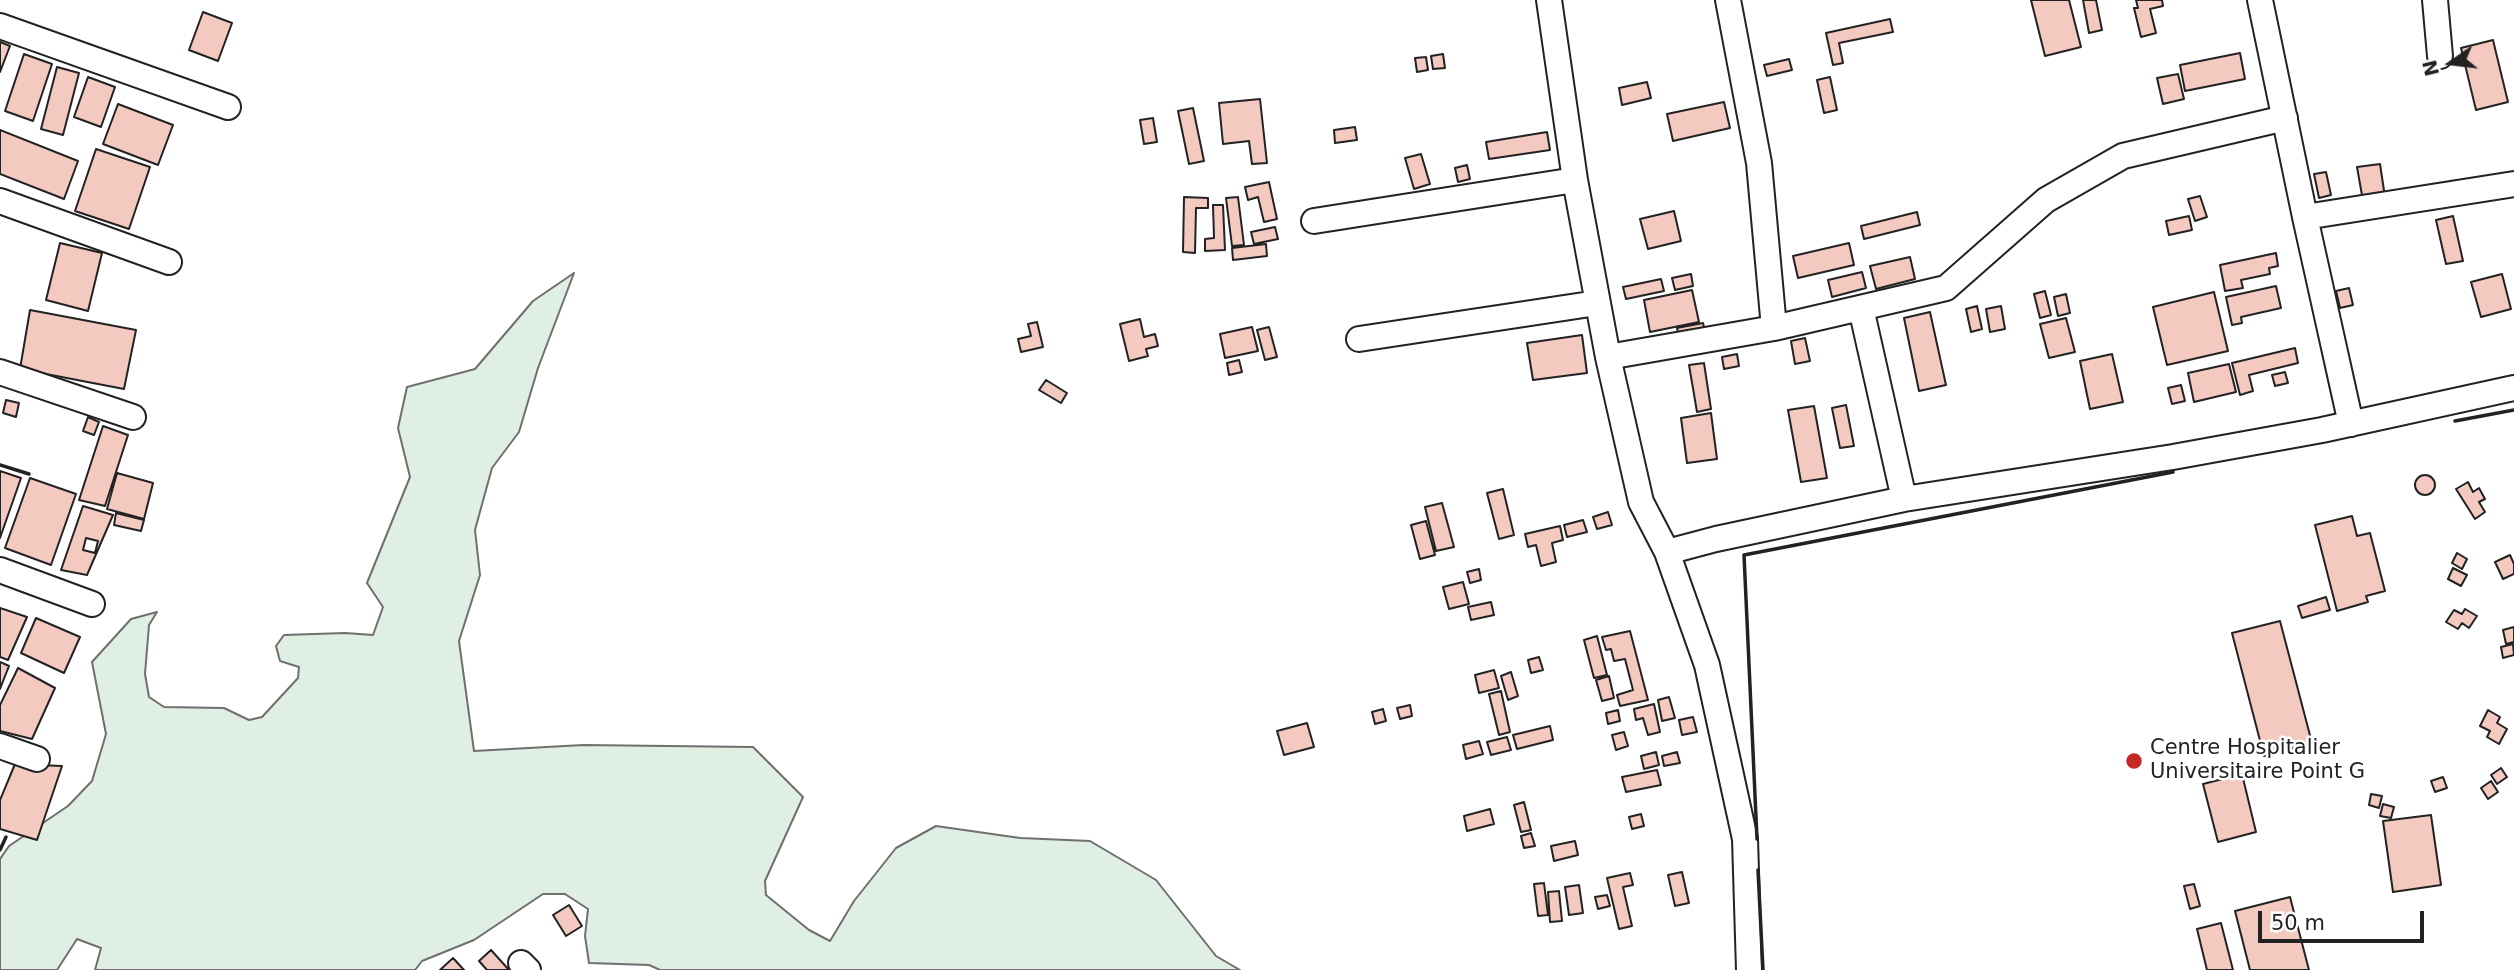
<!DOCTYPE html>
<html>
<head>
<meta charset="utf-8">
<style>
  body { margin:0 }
  #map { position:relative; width:2514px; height:970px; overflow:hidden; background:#fff; font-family:"DejaVu Sans",sans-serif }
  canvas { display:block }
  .north { position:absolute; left:2416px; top:28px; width:70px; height:70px; -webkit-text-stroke:5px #fff; paint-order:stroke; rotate:256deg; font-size:19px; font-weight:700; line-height:28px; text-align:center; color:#222 }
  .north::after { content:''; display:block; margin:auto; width:24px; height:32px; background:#222; clip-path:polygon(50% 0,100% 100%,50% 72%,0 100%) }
  .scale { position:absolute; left:2258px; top:911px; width:166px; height:32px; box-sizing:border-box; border:4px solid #222; border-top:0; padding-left:9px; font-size:21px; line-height:24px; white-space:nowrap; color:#222; -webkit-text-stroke:5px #fff; paint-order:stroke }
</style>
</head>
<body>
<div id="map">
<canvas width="2514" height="970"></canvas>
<div class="north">N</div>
<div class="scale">50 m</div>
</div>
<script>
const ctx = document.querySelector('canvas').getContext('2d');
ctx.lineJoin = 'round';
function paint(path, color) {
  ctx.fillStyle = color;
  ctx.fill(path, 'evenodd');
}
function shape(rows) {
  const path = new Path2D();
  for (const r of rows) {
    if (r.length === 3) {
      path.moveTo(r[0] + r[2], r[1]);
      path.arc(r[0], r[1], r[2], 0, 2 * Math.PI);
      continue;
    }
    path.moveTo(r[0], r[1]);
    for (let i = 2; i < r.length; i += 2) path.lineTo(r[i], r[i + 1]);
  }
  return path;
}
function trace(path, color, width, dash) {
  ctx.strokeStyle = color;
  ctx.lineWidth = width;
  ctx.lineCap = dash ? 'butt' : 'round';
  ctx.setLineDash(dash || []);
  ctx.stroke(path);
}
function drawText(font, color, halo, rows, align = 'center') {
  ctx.font = font + ' "DejaVu Sans",sans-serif';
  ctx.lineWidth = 5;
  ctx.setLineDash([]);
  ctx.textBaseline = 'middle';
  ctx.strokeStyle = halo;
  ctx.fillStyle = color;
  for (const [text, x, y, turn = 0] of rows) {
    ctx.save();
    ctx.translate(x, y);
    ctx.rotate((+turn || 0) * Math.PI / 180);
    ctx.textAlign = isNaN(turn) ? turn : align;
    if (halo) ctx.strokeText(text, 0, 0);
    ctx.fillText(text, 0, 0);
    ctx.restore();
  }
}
const green = shape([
  [574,273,538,368,519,432,492,468,475,530,480,575,459,641,474,751,583,745,753,747,803,797,765,881,766,895,809,930,830,941,854,901,896,848,936,826,1020,838,1090,841,1156,880,1216,956,1240,970,660,970,649,965,589,963,585,936,588,909,565,894,543,894,474,940,422,961,415,970,95,970,101,948,77,939,57,970,0,970,0,859,9,846,68,806,92,781,106,734,92,662,131,619,157,612,149,625,145,674,149,697,164,707,224,708,249,720,262,717,298,678,299,667,280,661,276,646,284,635,345,633,373,635,383,607,367,583,410,477,398,428,407,387,475,369,533,301,574,273]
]);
const building = shape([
  [2031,0,2069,0,2081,47,2045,56,2031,0],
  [2083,0,2096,0,2102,30,2089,33,2083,0],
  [2136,0,2162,0,2163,6,2150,9,2156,33,2141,37,2134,8,2138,8,2136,0],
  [203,12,232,23,218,61,189,50,203,12],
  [1890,19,1893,32,1839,43,1843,63,1833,65,1826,33,1890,19],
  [2493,40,2508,102,2476,110,2461,48,2493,40],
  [0,42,10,46,0,72,0,42],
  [2240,53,2245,79,2185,91,2180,65,2240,53],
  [24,54,52,64,33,121,5,111,24,54],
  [1443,54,1445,68,1433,69,1431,56,1443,54],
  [1426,57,1428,70,1417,72,1415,58,1426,57],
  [1789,59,1792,70,1767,76,1764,65,1789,59],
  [57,67,79,73,63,135,41,129,57,67],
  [2178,74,2184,99,2163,104,2157,78,2178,74],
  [88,77,115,87,101,127,74,117,88,77],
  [1830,77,1837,110,1824,113,1817,80,1830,77],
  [1647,82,1651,98,1622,105,1619,88,1647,82],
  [1260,99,1267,163,1252,164,1249,141,1223,144,1219,103,1260,99],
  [1724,102,1730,128,1673,141,1667,114,1724,102],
  [118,104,173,125,158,165,103,144,118,104],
  [1193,108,1204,161,1189,164,1178,111,1193,108],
  [1153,118,1157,142,1144,144,1140,120,1153,118],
  [1355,127,1357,140,1335,143,1334,130,1355,127],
  [0,130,78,161,64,199,0,174,0,130],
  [1547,132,1550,150,1489,159,1486,142,1547,132],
  [96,149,150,167,129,229,75,211,96,149],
  [1421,154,1430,184,1414,189,1405,158,1421,154],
  [2380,164,2385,197,2363,201,2357,167,2380,164],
  [1467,165,1470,179,1458,182,1455,168,1467,165],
  [2326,172,2331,195,2319,198,2314,174,2326,172],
  [1269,182,1277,219,1264,222,1258,197,1248,200,1245,187,1269,182],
  [2200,196,2207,217,2195,221,2188,199,2200,196],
  [1184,197,1208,198,1208,208,1196,208,1195,253,1183,252,1184,197],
  [1238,197,1244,245,1232,246,1226,198,1238,197],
  [1213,205,1223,205,1225,250,1205,251,1205,239,1214,238,1213,205],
  [1674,211,1681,241,1648,249,1640,219,1674,211],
  [1917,212,1920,225,1864,239,1861,226,1917,212],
  [2189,216,2192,230,2169,235,2166,221,2189,216],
  [2453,216,2463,261,2446,264,2436,220,2453,216],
  [1275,227,1278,239,1254,244,1251,232,1275,227],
  [60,243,102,253,88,311,46,300,60,243],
  [1849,243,1854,265,1798,278,1793,256,1849,243],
  [1266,244,1267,256,1233,260,1232,248,1266,244],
  [2276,253,2278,266,2269,268,2270,274,2241,280,2243,288,2225,291,2220,265,2276,253],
  [1910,257,1915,279,1876,289,1870,266,1910,257],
  [1862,272,1866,288,1832,297,1828,280,1862,272],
  [1691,274,1693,286,1675,290,1672,278,1691,274],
  [2502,274,2511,309,2481,317,2471,282,2502,274],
  [1661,279,1664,291,1626,299,1623,287,1661,279],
  [2276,286,2281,308,2241,317,2242,323,2232,325,2226,297,2276,286],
  [2349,288,2353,305,2340,308,2336,291,2349,288],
  [1692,290,1699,322,1650,332,1644,300,1692,290],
  [2045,291,2051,315,2040,318,2034,294,2045,291],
  [2214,292,2228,351,2167,365,2153,307,2214,292],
  [2066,294,2070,313,2058,316,2054,297,2066,294],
  [1977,306,1982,329,1971,332,1966,309,1977,306],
  [2001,306,2005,329,1990,332,1986,309,2001,306],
  [30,310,136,330,124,389,20,369,30,310],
  [1930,312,1946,385,1919,391,1904,318,1930,312],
  [2066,318,2075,352,2049,358,2040,324,2066,318],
  [1140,319,1144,337,1155,334,1158,346,1146,349,1148,356,1129,361,1120,324,1140,319],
  [1037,322,1043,347,1021,352,1018,339,1031,336,1028,324,1037,322],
  [1703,323,1706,336,1680,341,1677,328,1703,323],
  [1252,327,1258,351,1225,358,1220,334,1252,327],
  [1269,327,1277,357,1265,360,1257,330,1269,327],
  [1582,335,1587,373,1533,380,1527,343,1582,335],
  [1805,338,1810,361,1795,364,1791,341,1805,338],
  [2295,348,2298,363,2249,375,2253,391,2240,395,2232,363,2295,348],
  [1737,354,1739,366,1724,369,1722,357,1737,354],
  [2112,354,2123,402,2090,409,2080,361,2112,354],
  [1239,360,1242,372,1229,375,1227,363,1239,360],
  [1704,363,1711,409,1697,412,1689,365,1704,363],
  [2229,364,2236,392,2194,402,2188,373,2229,364],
  [2285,372,2288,383,2275,386,2272,375,2285,372],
  [1046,380,1067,393,1061,403,1039,390,1046,380],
  [2181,385,2185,401,2172,404,2168,388,2181,385],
  [6,400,19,403,16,417,3,413,6,400],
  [1846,405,1854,446,1840,448,1832,408,1846,405],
  [1814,406,1827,478,1801,482,1788,410,1814,406],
  [1711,413,1717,459,1687,463,1681,418,1711,413],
  [88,417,99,422,94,435,83,431,88,417],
  [103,426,128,435,105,506,79,500,103,426],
  [0,471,21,478,0,538,0,471],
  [117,473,153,483,144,519,107,509,117,473],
  [2425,485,10],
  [30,478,76,494,51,565,5,548,30,478],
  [2468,482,2473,492,2479,488,2485,499,2479,502,2485,512,2475,519,2456,489,2468,482],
  [1503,489,1514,535,1499,539,1487,493,1503,489],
  [1442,503,1454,547,1436,551,1425,507,1442,503],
  [83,506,113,515,87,575,61,570,83,506],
  [86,538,98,541,95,553,83,550,86,538],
  [1608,512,1612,525,1597,529,1593,517,1608,512],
  [116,513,144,520,141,531,114,525,116,513],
  [2352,516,2357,536,2370,533,2385,591,2366,596,2368,602,2337,611,2315,525,2352,516],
  [1583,520,1587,532,1567,537,1564,525,1583,520],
  [1426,521,1435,555,1420,559,1411,525,1426,521],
  [1560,526,1563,540,1552,543,1556,562,1541,566,1536,545,1528,547,1525,534,1560,526],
  [2457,553,2467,559,2462,569,2452,563,2457,553],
  [2510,555,2514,564,2514,574,2503,579,2495,562,2510,555],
  [2453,568,2467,575,2461,586,2448,579,2453,568],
  [1479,569,1481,580,1470,583,1467,572,1479,569],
  [1463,582,1469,604,1449,609,1443,587,1463,582],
  [2326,597,2330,610,2302,618,2298,606,2326,597],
  [1491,602,1494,615,1471,620,1468,607,1491,602],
  [0,608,27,617,8,660,0,657,0,608],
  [2465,609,2477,616,2469,628,2462,623,2458,629,2446,622,2454,610,2462,614,2465,609],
  [36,618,80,637,64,673,21,653,36,618],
  [2280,621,2312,743,2264,756,2232,633,2280,621],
  [2514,627,2514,642,2506,644,2503,630,2514,627],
  [1630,631,1648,700,1620,706,1617,695,1633,690,1625,659,1614,661,1611,649,1606,650,1602,637,1630,631],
  [1597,636,1607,675,1594,678,1584,640,1597,636],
  [2513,644,2514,655,2503,658,2501,647,2513,644],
  [1539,657,1543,670,1531,673,1528,660,1539,657],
  [0,662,9,666,0,689,0,662],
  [18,668,55,688,32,739,0,731,0,705,18,668],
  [1494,670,1499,688,1479,693,1475,675,1494,670],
  [1511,672,1518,696,1508,700,1501,676,1511,672],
  [1609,676,1614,698,1602,701,1596,680,1609,676],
  [1501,691,1510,732,1499,735,1489,694,1501,691],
  [1669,697,1675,718,1662,721,1658,700,1669,697],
  [1654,704,1660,732,1648,735,1643,718,1636,720,1634,709,1654,704],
  [1410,705,1412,716,1400,719,1397,708,1410,705],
  [1383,709,1386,721,1375,724,1372,712,1383,709],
  [1618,710,1620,721,1608,724,1606,713,1618,710],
  [2488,710,2500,717,2497,723,2507,729,2499,744,2487,737,2490,731,2480,726,2488,710],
  [1693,717,1697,732,1682,735,1679,720,1693,717],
  [1307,723,1314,747,1284,755,1277,731,1307,723],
  [1550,726,1553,740,1517,749,1513,735,1550,726],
  [1624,732,1628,746,1616,750,1612,735,1624,732],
  [1507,737,1511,750,1491,755,1487,742,1507,737],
  [1479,741,1483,754,1466,759,1463,745,1479,741],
  [1656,752,1659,765,1644,769,1641,756,1656,752],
  [1677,752,1680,763,1664,766,1662,756,1677,752],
  [15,764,62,766,37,840,0,829,0,800,15,764],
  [2501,768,2507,777,2497,784,2491,775,2501,768],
  [1657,770,1661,785,1626,792,1622,777,1657,770],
  [2242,774,2256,832,2218,842,2203,784,2242,774],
  [2443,777,2447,788,2435,792,2431,781,2443,777],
  [2491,781,2498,792,2488,799,2481,788,2491,781],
  [2371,794,2382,796,2379,808,2369,805,2371,794],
  [1524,802,1531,830,1521,832,1514,805,1524,802],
  [2383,804,2394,807,2391,818,2380,816,2383,804],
  [1490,809,1494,824,1467,831,1464,816,1490,809],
  [1641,814,1644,826,1632,829,1629,817,1641,814],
  [2431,815,2441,885,2393,892,2383,821,2431,815],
  [1531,833,1535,846,1524,848,1521,836,1531,833],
  [1575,841,1578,855,1554,861,1551,846,1575,841],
  [1682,872,1689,903,1675,906,1668,875,1682,872],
  [1630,873,1633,885,1623,887,1632,926,1619,929,1607,878,1630,873],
  [1544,883,1548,915,1538,916,1534,884,1544,883],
  [2194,884,2200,906,2190,909,2184,886,2194,884],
  [1579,885,1583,913,1569,915,1565,887,1579,885],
  [1559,891,1562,921,1550,922,1548,892,1559,891],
  [1607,895,1610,906,1598,909,1595,897,1607,895],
  [2290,897,2309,970,2250,970,2235,911,2290,897],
  [569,905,582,926,566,936,553,915,569,905],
  [2221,923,2233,970,2207,970,2197,929,2221,923],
  [491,950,509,970,487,970,479,961,491,950],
  [453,958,464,970,440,970,453,958]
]);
const minor = shape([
  [1549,0,1575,180,1608,357,1641,502,1667,552,1707,665,1745,839,1749,970],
  [1728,0,1759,163,1774,328],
  [2260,0,2305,217,2351,424],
  [2435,0,2440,56],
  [0,26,228,107],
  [0,201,169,262],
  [2305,217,2514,184],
  [1314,221,1575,180],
  [1861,308,1904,499],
  [1359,339,1597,303],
  [1608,357,1774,328,1946,288,2046,200,2123,156,2285,118],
  [0,372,133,417],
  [1667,552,1716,539,1904,499,2173,457,2322,430,2514,388],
  [0,570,92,604],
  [0,746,37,759],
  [521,963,528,970]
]);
const wall = shape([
  [2455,421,2514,410],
  [0,465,29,474],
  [1757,839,1744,555,2173,472],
  [0,850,6,837],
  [1758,870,1763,970]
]);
const markers = [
  [2134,761,9,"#c62828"]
];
const poiNames = [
  ["Centre Hospitalier",2150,749],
  ["Universitaire Point G",2150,773]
];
paint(green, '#e0efe3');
trace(green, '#6f6f6f', 2);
paint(building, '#f3c9c0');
trace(building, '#222', 2);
trace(minor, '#222', 28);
trace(minor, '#fff', 24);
trace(wall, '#222', 3.5);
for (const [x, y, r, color] of markers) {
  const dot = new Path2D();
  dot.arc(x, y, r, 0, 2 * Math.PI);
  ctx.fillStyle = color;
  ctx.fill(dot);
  trace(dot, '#fff', 2.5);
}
drawText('21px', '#222', '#fff', poiNames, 'left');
</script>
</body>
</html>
